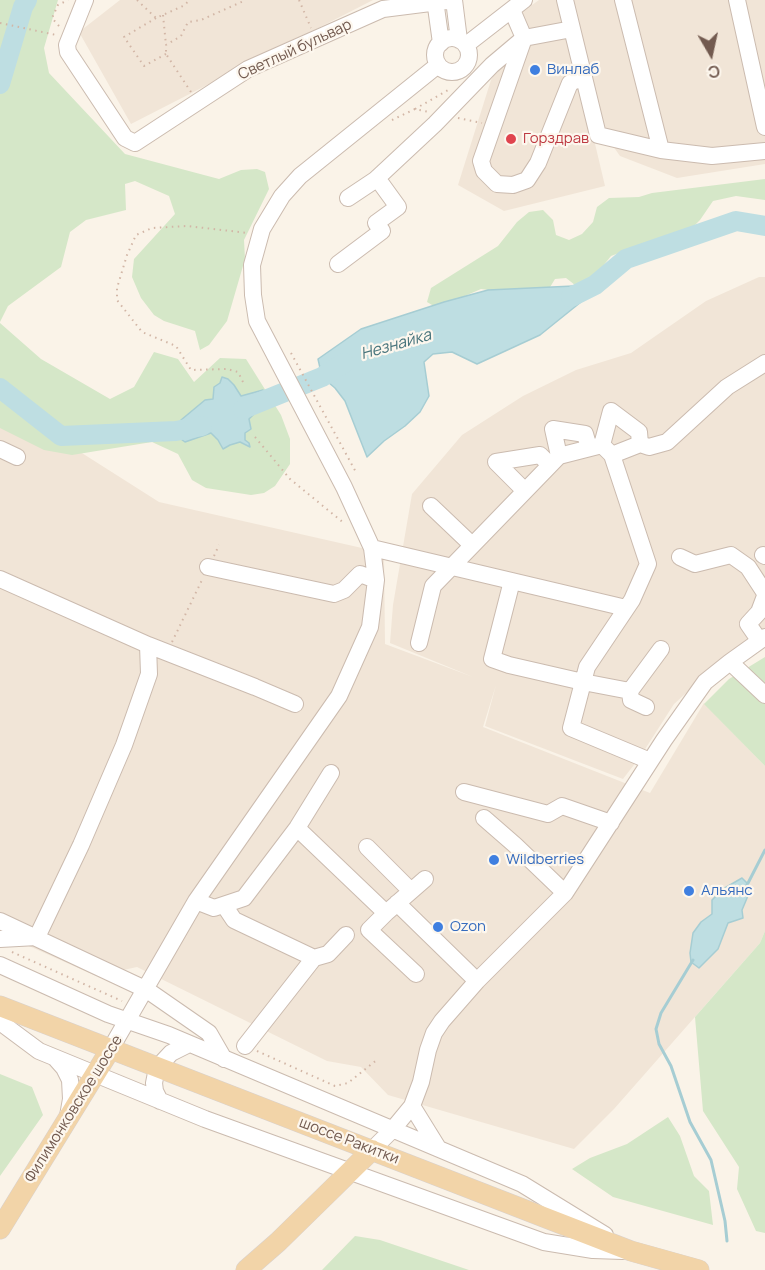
<!DOCTYPE html>
<html>
<head>
<meta charset="utf-8">
<style>
  body { margin:0 }
  #map { position:relative; width:765px; height:1270px; overflow:hidden; background:#faf3e8; font-family:Manrope,sans-serif }
  canvas { display:block }
  .north { position:absolute; left:681px; top:24px; width:60px; height:60px; -webkit-text-stroke:4px #fdf7ee; paint-order:stroke; rotate:171deg; font-size:16px; font-weight:700; line-height:24px; text-align:center; color:#725a4f }
  .north::after { content:''; display:block; margin:auto; width:21px; height:27px; background:#725a4f; clip-path:polygon(50% 0,100% 100%,50% 72%,0 100%) }
</style>
</head>
<body>
<div id="map">
<canvas width="765" height="1270"></canvas>
<div class="north">С</div>
</div>
<script>
const ctx = document.querySelector('canvas').getContext('2d');
ctx.lineJoin = 'round';
function paint(path, color) {
  ctx.fillStyle = color;
  ctx.fill(path, 'evenodd');
}
function shape(rows) {
  const path = new Path2D();
  for (const r of rows) {
    if (r.length === 3) {
      path.moveTo(r[0] + r[2], r[1]);
      path.arc(r[0], r[1], r[2], 0, 2 * Math.PI);
      continue;
    }
    path.moveTo(r[0], r[1]);
    for (let i = 2; i < r.length; i += 2) path.lineTo(r[i], r[i + 1]);
  }
  return path;
}
function trace(path, color, width, dash) {
  ctx.strokeStyle = color;
  ctx.lineWidth = width;
  ctx.lineCap = dash ? 'butt' : 'round';
  ctx.setLineDash(dash || []);
  ctx.stroke(path);
}
function drawText(font, color, halo, rows, align = 'center') {
  ctx.font = font + ' Manrope,sans-serif';
  ctx.lineWidth = 4.5;
  ctx.setLineDash([]);
  ctx.textBaseline = 'middle';
  ctx.strokeStyle = halo;
  ctx.fillStyle = color;
  for (const [text, x, y, turn = 0] of rows) {
    ctx.save();
    ctx.translate(x, y);
    ctx.rotate((+turn || 0) * Math.PI / 180);
    ctx.textAlign = isNaN(turn) ? turn : align;
    if (halo) ctx.strokeText(text, 0, 0);
    ctx.fillText(text, 0, 0);
    ctx.restore();
  }
}
const residential = shape([
  [120,0,373,0,131,124,79,32],
  [539,0,561,0,605,186,504,211,458,185,491,80,515,38,507,23],
  [572,0,765,0,765,164,677,178,620,156,603,132],
  [759,277,765,277,765,630,735,649,674,704,640,757,623,779,485,726,496,685,483,727,650,793,704,703,765,766,765,931,760,943,614,1109,574,1149,388,1095,361,1067,327,1061,137,967,96,976,0,933,0,401,159,502,384,553,385,644,473,677,390,643,393,605,412,494,462,435,523,396,576,370,631,353,706,301]
]);
const green = shape([
  [0,0,58,0,44,48,49,73,125,154,219,179,241,170,257,169,265,172,269,189,244,240,245,259,227,321,209,345,200,350,195,331,164,321,154,315,141,298,132,277,134,259,175,214,169,196,135,181,125,184,126,210,86,220,70,232,61,267,8,306,0,322],
  [765,179,765,200,736,196,713,201,700,220,692,228,668,241,632,248,611,256,595,276,586,283,575,285,566,278,555,279,544,297,481,289,437,308,427,302,431,288,498,246,517,222,529,212,543,210,553,220,556,235,569,240,582,234,593,222,597,207,609,198,639,197,652,193],
  [0,323,41,359,110,399,134,387,154,352,178,359,194,382,220,358,246,359,281,415,290,439,290,464,275,486,264,493,251,495,206,488,192,480,178,454,152,442,72,455,44,450,0,428],
  [765,657,765,766,704,704,729,679],
  [765,931,765,1233,756,1231,737,1189,739,1167,703,1111,695,1017,760,943],
  [0,1074,32,1087,43,1115,0,1176],
  [668,1117,680,1136,694,1176,709,1191,713,1225,613,1197,572,1169,590,1158,627,1144],
  [355,1236,380,1240,469,1270,322,1270]
]);
const water = shape([
  [595,285,581,302,540,335,477,364,452,352,433,354,424,362,429,396,420,412,405,426,384,441,367,457,345,401,335,388,322,377,318,359,361,329,444,302,488,290,595,285],
  [222,377,228,379,234,385,241,396,263,390,268,400,249,419,251,429,245,433,245,440,249,443,250,447,240,442,230,445,223,449,218,440,211,433,185,442,178,437,176,431,181,420,205,400,213,399,214,387,220,383,222,377],
  [742,878,748,884,750,891,742,910,743,918,728,923,718,949,699,968,691,962,690,953,693,933,701,922,712,914,712,900,723,889,742,878]
]);
const stream = shape([
  [746,887,765,850],
  [693,960,661,1013,656,1029,659,1044,671,1066,690,1122,711,1160,725,1221,727,1241]
]);
const river = shape([
  [0,84,23,7,27,0],
  [571,297,595,285,626,259,736,221,765,226],
  [0,388,61,436,176,431,202,426],
  [243,409,322,377,344,363]
]);
const path = shape([
  [137,0,156,18,183,6,190,0],
  [299,0,311,28],
  [163,15,166,45],
  [156,18,124,37,144,66,166,54],
  [0,23,56,35],
  [59,26,52,18,58,5,68,0],
  [191,92,166,54,166,45,181,36,188,22,201,20,246,0],
  [415,109,448,90],
  [458,118,482,123],
  [392,120,415,109,429,112],
  [291,353,357,474],
  [243,382,238,372,227,369,191,370,176,346,142,332,117,300,117,288,127,255,136,235,152,228,187,226,248,233],
  [255,437,290,479,345,524],
  [214,556,219,545],
  [172,642,202,580],
  [12,952,122,1001],
  [257,1051,335,1086,348,1083,378,1059]
]);
const minor = shape([
  [85,0,67,45,68,52,125,138,135,143,248,69,383,9,454,0],
  [435,0,441,43],
  [454,0,459,40],
  [565,0,598,135,661,150,712,156,765,151],
  [623,0,661,150],
  [737,0,765,127],
  [512,10,524,38,481,161,484,171,497,184,513,185,527,180,538,163,570,83,584,77],
  [452,55,17],
  [466,45,524,0],
  [348,198,375,180,435,124,492,65,524,38,572,29],
  [338,264,382,231,376,223,398,207,377,178],
  [640,444,649,447,667,442,727,387,765,363],
  [602,445,611,411,639,432,640,444,612,455],
  [0,449,17,457],
  [559,456,553,429,585,434,589,448],
  [525,491,496,462,540,455,550,465],
  [431,506,472,545],
  [372,548,626,608],
  [763,555,765,556],
  [680,557,695,564,731,555,748,567,765,593],
  [208,567,334,594,344,590,360,574,376,580],
  [0,579,148,645,255,687,295,704],
  [512,581,492,659,509,665,583,682,630,691,661,649],
  [759,640,748,624,759,612,765,596],
  [419,643,433,586,559,456,602,445,612,455,648,564,632,600,587,667,571,728,650,761],
  [730,662,765,695],
  [630,691,631,700,646,707],
  [464,792,548,814,562,806,611,823],
  [484,818,515,845,565,893],
  [297,828,386,913],
  [367,847,411,891],
  [196,901,214,908,244,898,297,828,331,773],
  [397,903,477,981],
  [224,905,234,920,314,958,328,954,346,935],
  [0,921,147,990,209,1033,224,1059],
  [0,939,37,937,81,845,124,745,149,674,148,645],
  [0,965,108,1014,169,1035,522,1184,605,1235],
  [416,974,369,930,386,913,425,879],
  [0,1022,39,1051,205,1119,544,1242,593,1250,623,1251],
  [245,1046,314,958],
  [110,1050,196,901,339,696,370,627,376,580,372,548,344,487,257,321,253,295,252,265,262,229,282,196,300,176,438,65],
  [56,1059,64,1068,70,1080,71,1099,68,1116],
  [160,1101,155,1091,154,1083,157,1068,171,1053,189,1044],
  [412,1106,438,1148],
  [372,1150,393,1129,412,1106,421,1082,428,1050,434,1033,442,1021,477,981,565,893,664,740,705,682,730,662,765,637]
]);
const major = shape([
  [0,1006,631,1251,699,1270],
  [0,1229,110,1050],
  [246,1270,278,1242,372,1150]
]);
const markers = [
  [535,70,6,"#3f7fe0"],
  [511,139,6,"#e0444e"],
  [494,860,6,"#3f7fe0"],
  [689,891,6,"#3f7fe0"],
  [438,927,6,"#3f7fe0"]
];
const streetNames = [
  ["Светлый бульвар",295,50,-25],
  ["Филимонковское шоссе",74,1109,-58],
  ["шоссе Ракитки",349,1141,21]
];
const shopNames = [
  ["Винлаб",547,70],
  ["Wildberries",506,860],
  ["Альянс",701,891],
  ["Ozon",450,927]
];
const healthNames = [
  ["Горздрав",523,139]
];
const waterNames = [
  ["Незнайка",396,345,-16]
];
paint(residential, '#f1e5d7');
paint(green, '#d5e7c8');
paint(water, '#bedee2');
trace(water, '#a6cdd3', 1.5);
trace(stream, '#a6cdd3', 3);
trace(river, '#bedee2', 20);
trace(minor, '#cbbbaf', 18);
trace(major, '#d8d1ce', 21);
trace(path, '#d2b6a6', 2, [1.5, 4.5]);
trace(minor, '#fff', 16);
trace(major, '#f2d4a8', 20);
for (const [x, y, r, color] of markers) {
  const dot = new Path2D();
  dot.arc(x, y, r, 0, 2 * Math.PI);
  ctx.fillStyle = color;
  ctx.fill(dot);
  trace(dot, '#fdf7ee', 2);
}
drawText('15px', '#725a4f', '#fdf7ee', streetNames);
drawText('15px', '#366cbe', '#fdf7ee', shopNames, 'left');
drawText('15px', '#be3a42', '#fdf7ee', healthNames, 'left');
drawText('italic 16px', '#47747c', '#fdf7ee', waterNames);
</script>
</body>
</html>
